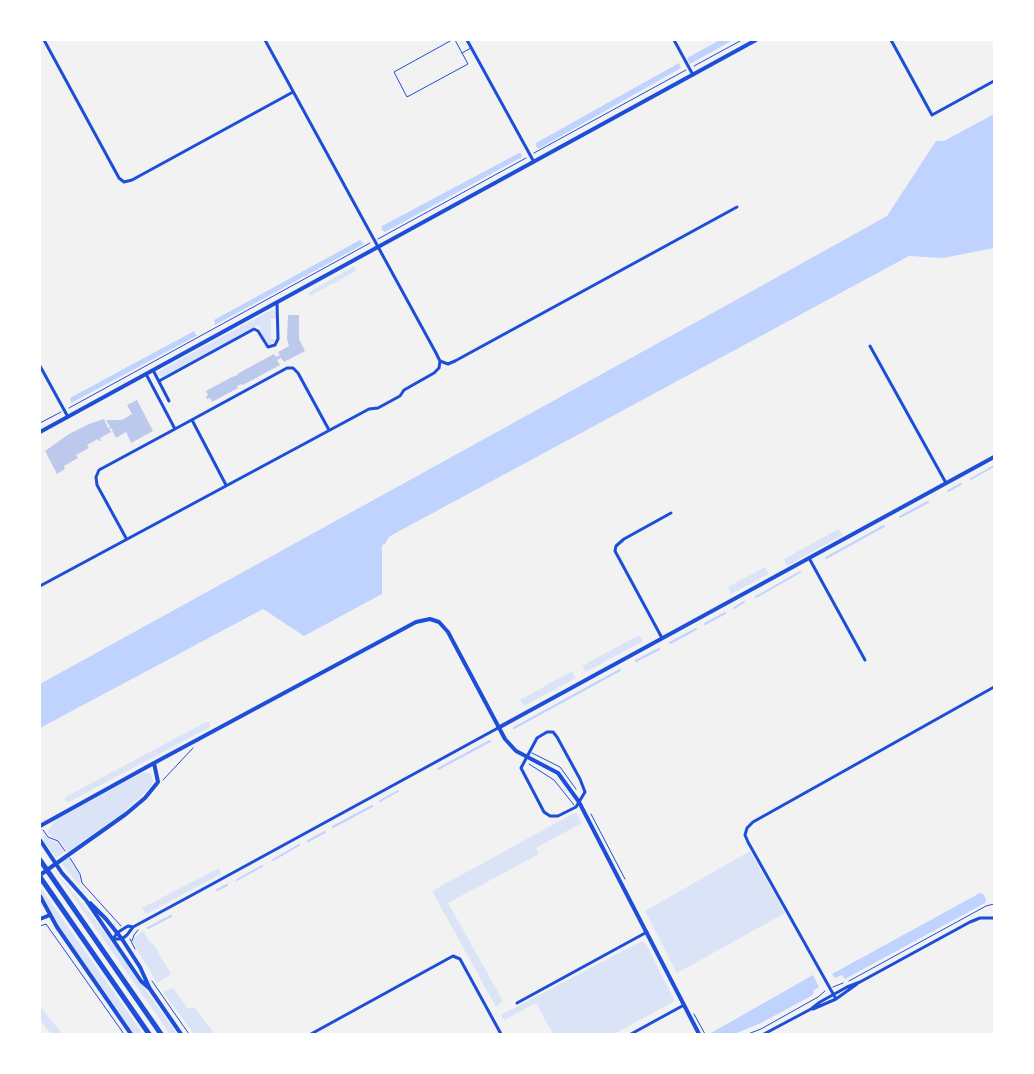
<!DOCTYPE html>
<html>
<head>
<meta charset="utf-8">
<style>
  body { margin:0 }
  #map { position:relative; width:1034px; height:1074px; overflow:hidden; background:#f2f2f2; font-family:Helvetica,sans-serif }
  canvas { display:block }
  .frame { position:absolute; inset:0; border:41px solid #fff; pointer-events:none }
</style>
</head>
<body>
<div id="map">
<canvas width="1034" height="1074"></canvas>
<div class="frame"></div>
</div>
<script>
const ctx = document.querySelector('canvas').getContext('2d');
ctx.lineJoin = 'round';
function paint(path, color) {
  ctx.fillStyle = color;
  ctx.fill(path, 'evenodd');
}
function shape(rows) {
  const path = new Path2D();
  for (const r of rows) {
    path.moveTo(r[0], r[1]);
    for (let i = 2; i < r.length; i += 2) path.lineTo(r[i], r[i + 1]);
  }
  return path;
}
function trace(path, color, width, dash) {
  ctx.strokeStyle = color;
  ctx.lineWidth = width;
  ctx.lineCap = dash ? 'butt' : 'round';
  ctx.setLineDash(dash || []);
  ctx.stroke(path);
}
const green = shape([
  [354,266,356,271,310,296,308,293],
  [271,310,274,310,276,312,276,318,271,319,271,339,276,339,275,341,271,344,268,344,261,332,260,327,258,325,164,376,161,377,158,375,159,371],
  [838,529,843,535,787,566,784,559],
  [765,567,769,574,731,594,728,587],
  [639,635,643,641,586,672,582,666],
  [572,671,576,678,524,706,520,700],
  [206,722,210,722,210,727,69,802,65,801,65,798,69,795],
  [142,773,151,773,153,782,151,787,123,813,68,852,61,842,47,833,55,820],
  [576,812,582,823,536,848,539,854,448,903,503,1001,496,1007,432,891],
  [45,835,47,838,58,843,64,852,56,858,44,842,43,836],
  [750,851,785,913,677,973,645,911],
  [68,857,79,873,80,884,89,897,60,862],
  [53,868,101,927,177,1034,170,1034],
  [219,868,221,874,146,914,142,908],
  [40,887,143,1034,134,1034,61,929,40,892],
  [143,931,150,943,153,943,171,974,157,983,133,943,134,938],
  [642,941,646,944,675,1001,614,1034,553,1034,536,1003,504,1020,501,1015],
  [173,988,188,1009,194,1007,215,1034,194,1034,163,992],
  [40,1006,42,1009,63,1034,52,1034,48,1031,40,1019]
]);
const water = shape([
  [720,40,733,40,690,64,687,58],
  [679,63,681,68,538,149,536,146,536,143],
  [994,114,994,248,943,258,909,256,392,535,389,537,385,544,382,545,382,594,304,636,263,609,40,728,40,684,727,305,887,216,936,141,944,141],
  [519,153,521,153,522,157,385,232,382,230,382,226],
  [360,240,364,244,215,325,214,320],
  [194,331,196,335,198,335,71,403,70,398],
  [980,893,983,894,986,899,985,903,845,979,842,975,835,978,832,974],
  [813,975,819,987,813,991,814,993,811,996,761,1023,734,1034,711,1034,711,1033]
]);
const stream = shape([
  [971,479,994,466],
  [948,491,961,484],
  [900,517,928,502],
  [826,558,884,526],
  [756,597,800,572],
  [734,608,744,602],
  [705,624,725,613],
  [670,643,696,629],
  [636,661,659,649],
  [514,728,620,670],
  [438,769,490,741],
  [380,801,398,791],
  [333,827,372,806],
  [308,841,325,832],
  [273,860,299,845],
  [237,880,262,866],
  [217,890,227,885],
  [148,928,171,916]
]);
const building = shape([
  [288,315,299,315,299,339,305,351,284,362,281,358,277,360,280,365,243,385,242,384,237,386,238,388,212,402,210,398,206,399,206,397,208,395,206,391,232,377,238,375,237,374,274,354,276,357,280,355,278,352,289,346,287,339],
  [137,400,153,431,131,443,126,432,116,438,111,428,109,429,111,432,100,438,101,441,99,441,98,439,87,445,89,448,76,455,78,458,64,466,65,469,57,474,45,451,69,434,89,424,104,419,108,428,110,427,106,420,122,420,132,414,127,405]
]);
const path = shape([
  [694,66,742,40],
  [534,153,686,70],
  [378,239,526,158],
  [69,408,370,243],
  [40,423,61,412],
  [532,753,560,767,576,789],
  [529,764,554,780,574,805],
  [163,780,193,748],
  [591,814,625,879],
  [43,830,48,837,58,841,65,851],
  [70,858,80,874,82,883,121,926],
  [40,926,46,924,124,1034],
  [130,939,135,949],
  [132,941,134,935,138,930],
  [152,981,189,1034],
  [849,981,986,906,994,904],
  [833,987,843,983],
  [694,1014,705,1034],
  [748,1034,761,1029,818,997,825,991]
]);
const service = shape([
  [452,40,394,72,407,97,468,64,455,40],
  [462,53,471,48]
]);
const minor = shape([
  [44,40,119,178,124,182,132,180,293,92],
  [467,40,534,162],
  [674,40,693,75],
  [891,40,932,115,994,81],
  [870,346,946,483],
  [440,361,448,364,455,361,737,207],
  [40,366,68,417],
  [153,370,169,401],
  [146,374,175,429],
  [159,381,254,329,258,331,268,347,275,345,278,339,277,302],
  [192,420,226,485],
  [126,538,97,485,96,477,99,470,175,429,287,368,293,368,298,373,329,430],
  [809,558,865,660],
  [40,586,369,409,378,408,400,396,404,390,434,373,439,368,440,361,436,353,265,40],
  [662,638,615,551,616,546,624,539,671,513],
  [547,732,553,732,557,737,580,779,585,792,576,807,558,816,550,816,544,812,521,768,537,738,547,732],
  [113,939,117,933,123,929,128,926,133,927,194,894,498,728],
  [114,939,122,939,127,935,133,927],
  [836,999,748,842,745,835,747,828,753,822,994,687],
  [517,1003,647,932],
  [813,1009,836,999,857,984],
  [311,1034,453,956,460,959,501,1034],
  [631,1034,684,1005],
  [764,1034,811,1009,820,1002,847,987,860,982,970,922,980,918,994,918]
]);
const tertiary = shape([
  [40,432,756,40],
  [498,728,994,457],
  [154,763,416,622,430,619,439,622,448,632,505,739,516,751,558,773,579,802,699,1034],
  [40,826,154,763,158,782,145,798,126,814,40,875],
  [40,919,50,915]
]);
const secondary = shape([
  [40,840,62,873,86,900,141,981,150,989],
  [40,896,57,927,131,1034],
  [90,903,106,919,122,939,140,967,150,989,181,1034]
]);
const motorway = shape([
  [40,860,161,1034],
  [40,877,149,1034]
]);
paint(green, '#dbe4f7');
paint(water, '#bfd3fe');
trace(stream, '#bfd3fe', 2);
paint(building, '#bdc9ec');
trace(path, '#1d4ed8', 1);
trace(service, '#1d4ed8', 1);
trace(minor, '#1d4ed8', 3);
trace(tertiary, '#1d4ed8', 4);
trace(secondary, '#1d4ed8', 4);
trace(motorway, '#1d4ed8', 5);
</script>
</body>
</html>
